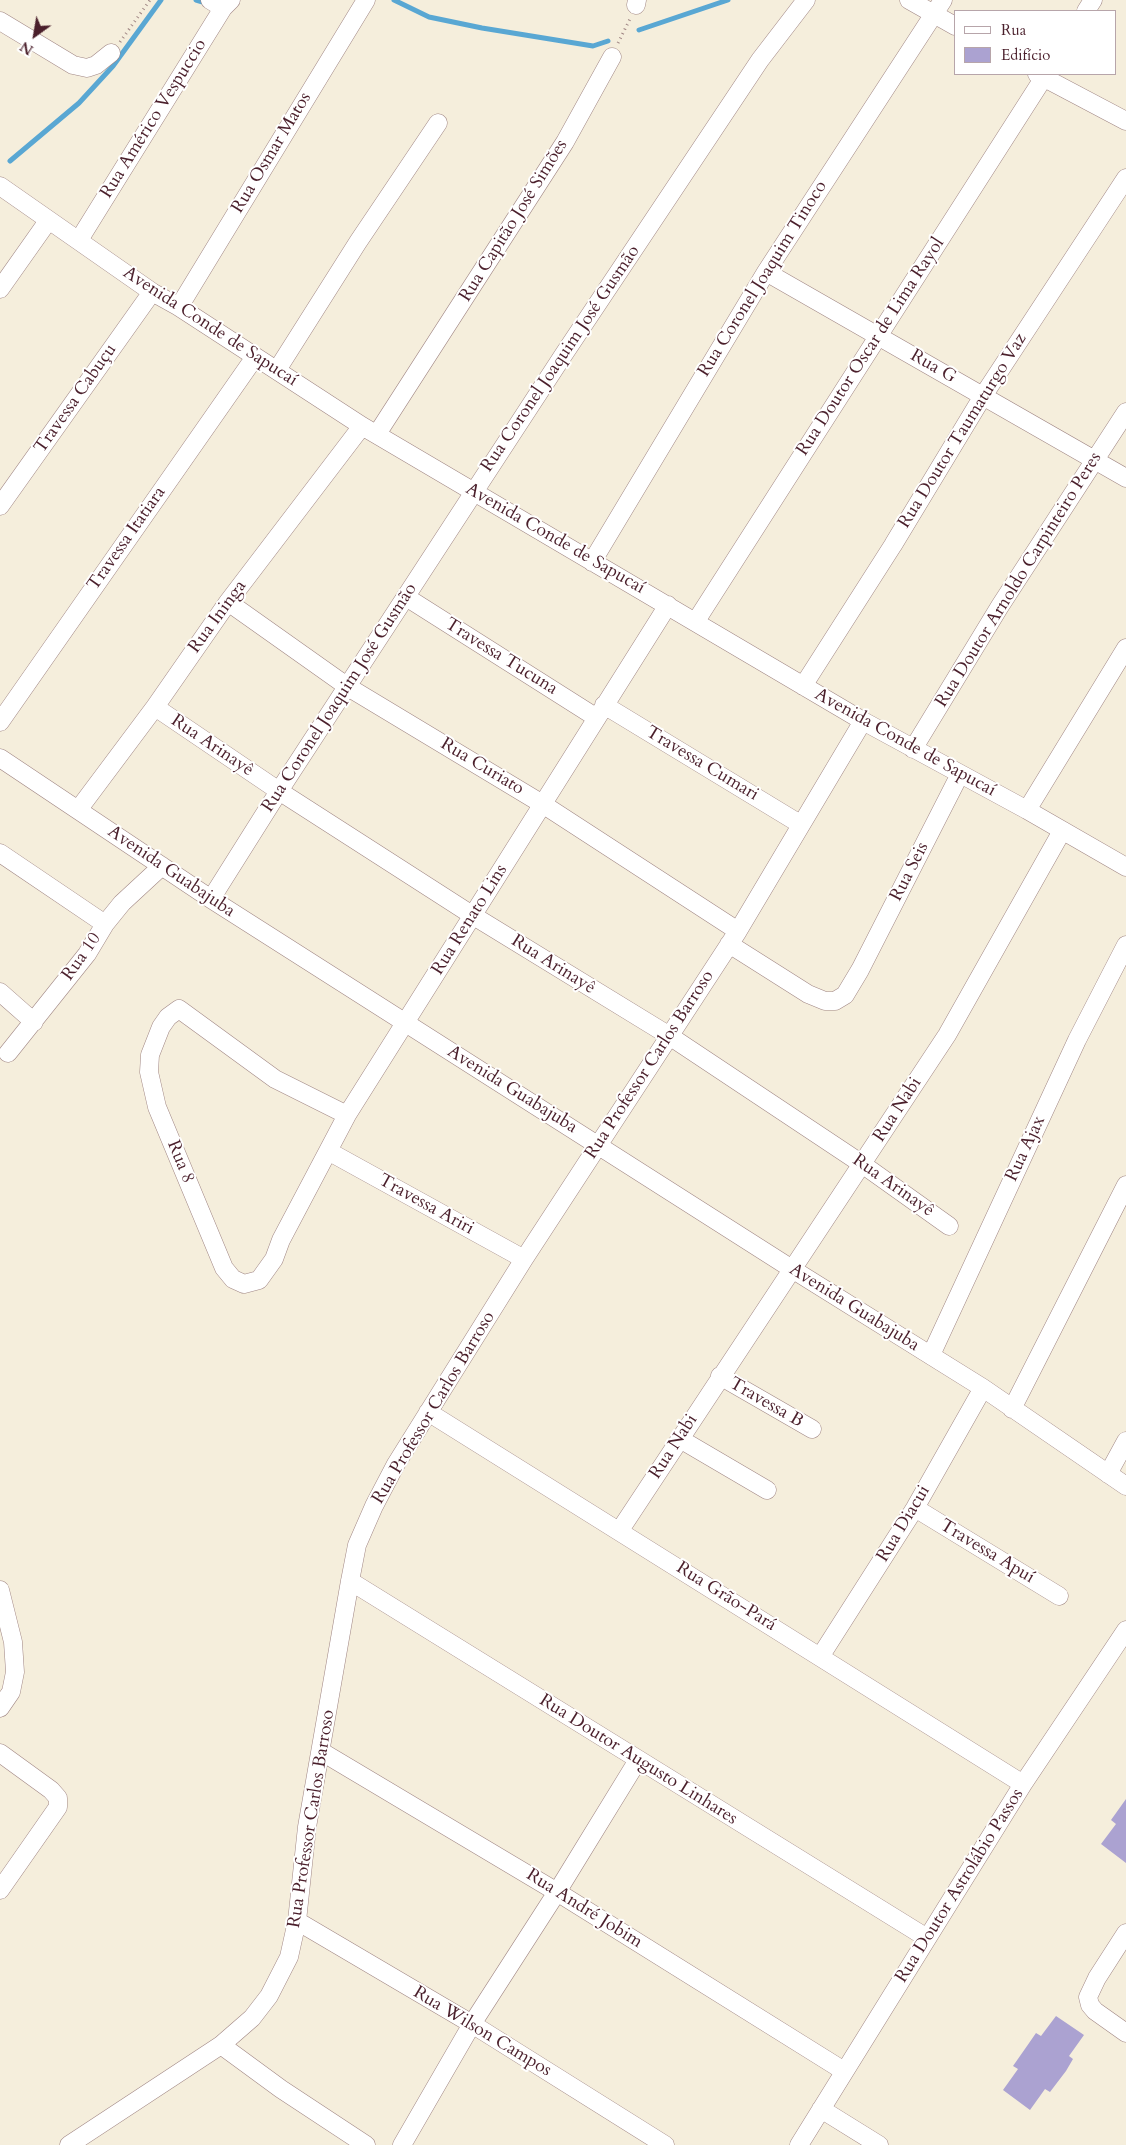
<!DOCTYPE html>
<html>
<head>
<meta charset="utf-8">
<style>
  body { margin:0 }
  #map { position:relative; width:1126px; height:2145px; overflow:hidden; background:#f5eedc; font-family:Cardo,serif }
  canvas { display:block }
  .legend { position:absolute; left:954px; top:10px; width:162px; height:65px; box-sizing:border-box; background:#fff; border:1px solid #b7a5aa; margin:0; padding:6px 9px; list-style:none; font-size:15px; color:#4a1f2b }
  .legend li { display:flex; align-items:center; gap:10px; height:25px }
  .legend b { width:25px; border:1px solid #b7a5aa }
  .north { position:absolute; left:10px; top:10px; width:50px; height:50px; -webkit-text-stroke:4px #fff; paint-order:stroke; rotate:212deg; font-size:14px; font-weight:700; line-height:20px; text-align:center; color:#4a1f2b }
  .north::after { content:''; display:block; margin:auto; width:18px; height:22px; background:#4a1f2b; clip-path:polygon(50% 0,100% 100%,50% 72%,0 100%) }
</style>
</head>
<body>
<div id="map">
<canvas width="1126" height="2145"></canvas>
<ul class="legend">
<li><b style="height:6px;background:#fff"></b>Rua</li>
<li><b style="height:14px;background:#aba2d1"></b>Edifício</li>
</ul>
<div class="north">N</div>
</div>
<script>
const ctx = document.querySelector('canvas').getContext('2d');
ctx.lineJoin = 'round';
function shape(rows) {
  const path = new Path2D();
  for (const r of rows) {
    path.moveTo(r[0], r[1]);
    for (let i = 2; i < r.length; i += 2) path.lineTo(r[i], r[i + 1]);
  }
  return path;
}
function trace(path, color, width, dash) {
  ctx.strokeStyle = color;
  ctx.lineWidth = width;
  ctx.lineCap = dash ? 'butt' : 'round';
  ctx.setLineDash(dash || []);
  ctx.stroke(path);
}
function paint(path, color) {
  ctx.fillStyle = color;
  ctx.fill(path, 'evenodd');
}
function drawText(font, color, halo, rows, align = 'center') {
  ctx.font = font + ' Cardo,serif';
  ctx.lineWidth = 4;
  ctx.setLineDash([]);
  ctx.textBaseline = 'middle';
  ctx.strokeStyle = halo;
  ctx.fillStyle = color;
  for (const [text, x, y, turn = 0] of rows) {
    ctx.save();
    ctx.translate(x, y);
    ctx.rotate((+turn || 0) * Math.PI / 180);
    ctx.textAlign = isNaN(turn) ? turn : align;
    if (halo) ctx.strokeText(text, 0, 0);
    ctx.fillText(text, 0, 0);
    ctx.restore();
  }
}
const stream = shape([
  [196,0,206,3],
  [394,0,429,17,482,28,593,46,608,41],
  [639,30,728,0],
  [10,161,79,103,113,66,161,0]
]);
const building = shape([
  [1126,1799,1126,1863,1101,1844,1116,1824,1111,1820],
  [1056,2016,1084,2035,1069,2056,1073,2059,1066,2071,1050,2092,1045,2089,1030,2110,1003,2090,1018,2069,1013,2066,1027,2046,1036,2033,1041,2036]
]);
const path = shape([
  [120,42,150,0],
  [618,43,630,19]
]);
const minor = shape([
  [210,0,223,8],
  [909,0,955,26],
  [636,5,637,0],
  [1086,11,1093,0],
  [0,21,73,65,87,68,96,65,111,53],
  [1037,74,1126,121],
  [0,186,152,292,179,307,362,426,863,721,1027,810,1126,867],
  [79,240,223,8,231,0],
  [766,272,1126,478],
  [0,289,48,221],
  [179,307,366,0],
  [277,370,358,242,438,123],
  [377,434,565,142,612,57],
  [0,506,152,292],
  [592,562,766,272,943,0],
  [406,597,597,718],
  [228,602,348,687,544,805,738,931],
  [696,621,1046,74],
  [803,686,893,545,983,396,1126,178],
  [604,705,800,824],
  [155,707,279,791,472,915,668,1035,862,1164,949,1226],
  [0,722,255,357],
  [913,749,1000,606,1126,412],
  [0,758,211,899,792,1269,983,1388,1126,1486],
  [78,810,155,707,228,602,362,426],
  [1027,810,1126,648],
  [0,853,105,924],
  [211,899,279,791,564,354,760,60,806,0],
  [729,944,808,994,825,1001,835,1001,845,995,860,970,960,774],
  [0,992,34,1022],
  [8,1053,87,954,105,924,122,903,162,866],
  [347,1115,275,1079,179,1009,168,1017,161,1027,150,1055,149,1072,157,1107,224,1268,233,1279,244,1284,259,1280,274,1259,281,1240,347,1115,668,605],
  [328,1151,524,1259],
  [931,1355,1077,1040,1126,945],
  [720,1376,812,1429],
  [1012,1409,1126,1185],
  [428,1412,1023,1784],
  [680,1439,767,1490],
  [1108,1474,1126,1441],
  [915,1508,1059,1596],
  [620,1530,947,1035,1062,831],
  [350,1581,927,1938],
  [0,1590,13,1642,15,1672,11,1692,0,1708],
  [820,1657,915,1508,983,1388],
  [322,1752,557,1892,844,2071],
  [0,1753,51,1790,58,1798,58,1807,0,1890],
  [297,1921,472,2024,665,2145],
  [1126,1933,1097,1978,1088,1997,1090,2005,1095,2011,1126,2033],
  [221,2045,281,2089,366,2145],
  [821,2109,879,2145],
  [69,2145,221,2045,252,2018,269,1996,289,1957,297,1921,307,1827,350,1581,357,1545,374,1506,396,1464,524,1259,738,931,863,721],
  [402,2145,472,2024,557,1892,638,1760],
  [799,2145,1023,1784,1126,1630]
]);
const streetNames = [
  ["Rua Américo Vespuccio",154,119,-58],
  ["Rua Osmar Matos",272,153,-59],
  ["Rua Capitão José Simões",514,221,-58],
  ["Rua Coronel Joaquim Tinoco",763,279,-58],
  ["Avenida Conde de Sapucaí",210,327,33],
  ["Rua Doutor Oscar de Lima Rayol",871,347,-57],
  ["Rua Coronel Joaquim José Gusmão",561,359,-56],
  ["Rua G",933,367,30],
  ["Travessa Cabuçu",76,399,-55],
  ["Rua Doutor Taumaturgo Vaz",963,431,-58],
  ["Travessa Itatiara",127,539,-55],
  ["Avenida Conde de Sapucaí",555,539,30],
  ["Rua Doutor Arnoldo Carpinteiro Peres",1019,580,-58],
  ["Rua Ininga",218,617,-54],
  ["Travessa Tucuna",501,657,32],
  ["Rua Coronel Joaquim José Gusmão",340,698,-57],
  ["Avenida Conde de Sapucaí",905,743,29],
  ["Rua Arinayê",212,746,34],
  ["Travessa Cumari",702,764,31],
  ["Rua Curiato",482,767,31],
  ["Avenida Guabajuba",171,872,34],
  ["Rua Seis",910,872,-63],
  ["Rua Renato Lins",470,920,-58],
  ["Rua 10",82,957,-55],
  ["Rua Arinayê",553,965,32],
  ["Rua Professor Carlos Barroso",650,1065,-57],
  ["Avenida Guabajuba",512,1090,32],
  ["Rua Nabi",898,1110,-57],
  ["Rua Ajax",1026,1149,-65],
  ["Rua 8",180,1162,68],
  ["Rua Arinayê",893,1186,35],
  ["Travessa Ariri",426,1205,29],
  ["Avenida Guabajuba",854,1308,32],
  ["Travessa B",766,1403,30],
  ["Rua Professor Carlos Barroso",434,1408,-59],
  ["Rua Nabi",674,1447,-57],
  ["Rua Diacui",904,1524,-59],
  ["Travessa Apuí",987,1552,31],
  ["Rua Grão-Pará",726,1597,32],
  ["Rua Doutor Augusto Linhares",638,1760,32],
  ["Rua Professor Carlos Barroso",312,1819,-81],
  ["Rua Doutor Astrolábio Passos",960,1886,-58],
  ["Rua André Jobim",584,1909,32],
  ["Rua Wilson Campos",482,2032,31]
];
trace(stream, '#59a7d3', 5);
paint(building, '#aba2d1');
trace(minor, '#a08684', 19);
trace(path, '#a08684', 3, [1, 4]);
trace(minor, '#fff', 18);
drawText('18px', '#4a1f2b', '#fff', streetNames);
</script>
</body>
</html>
